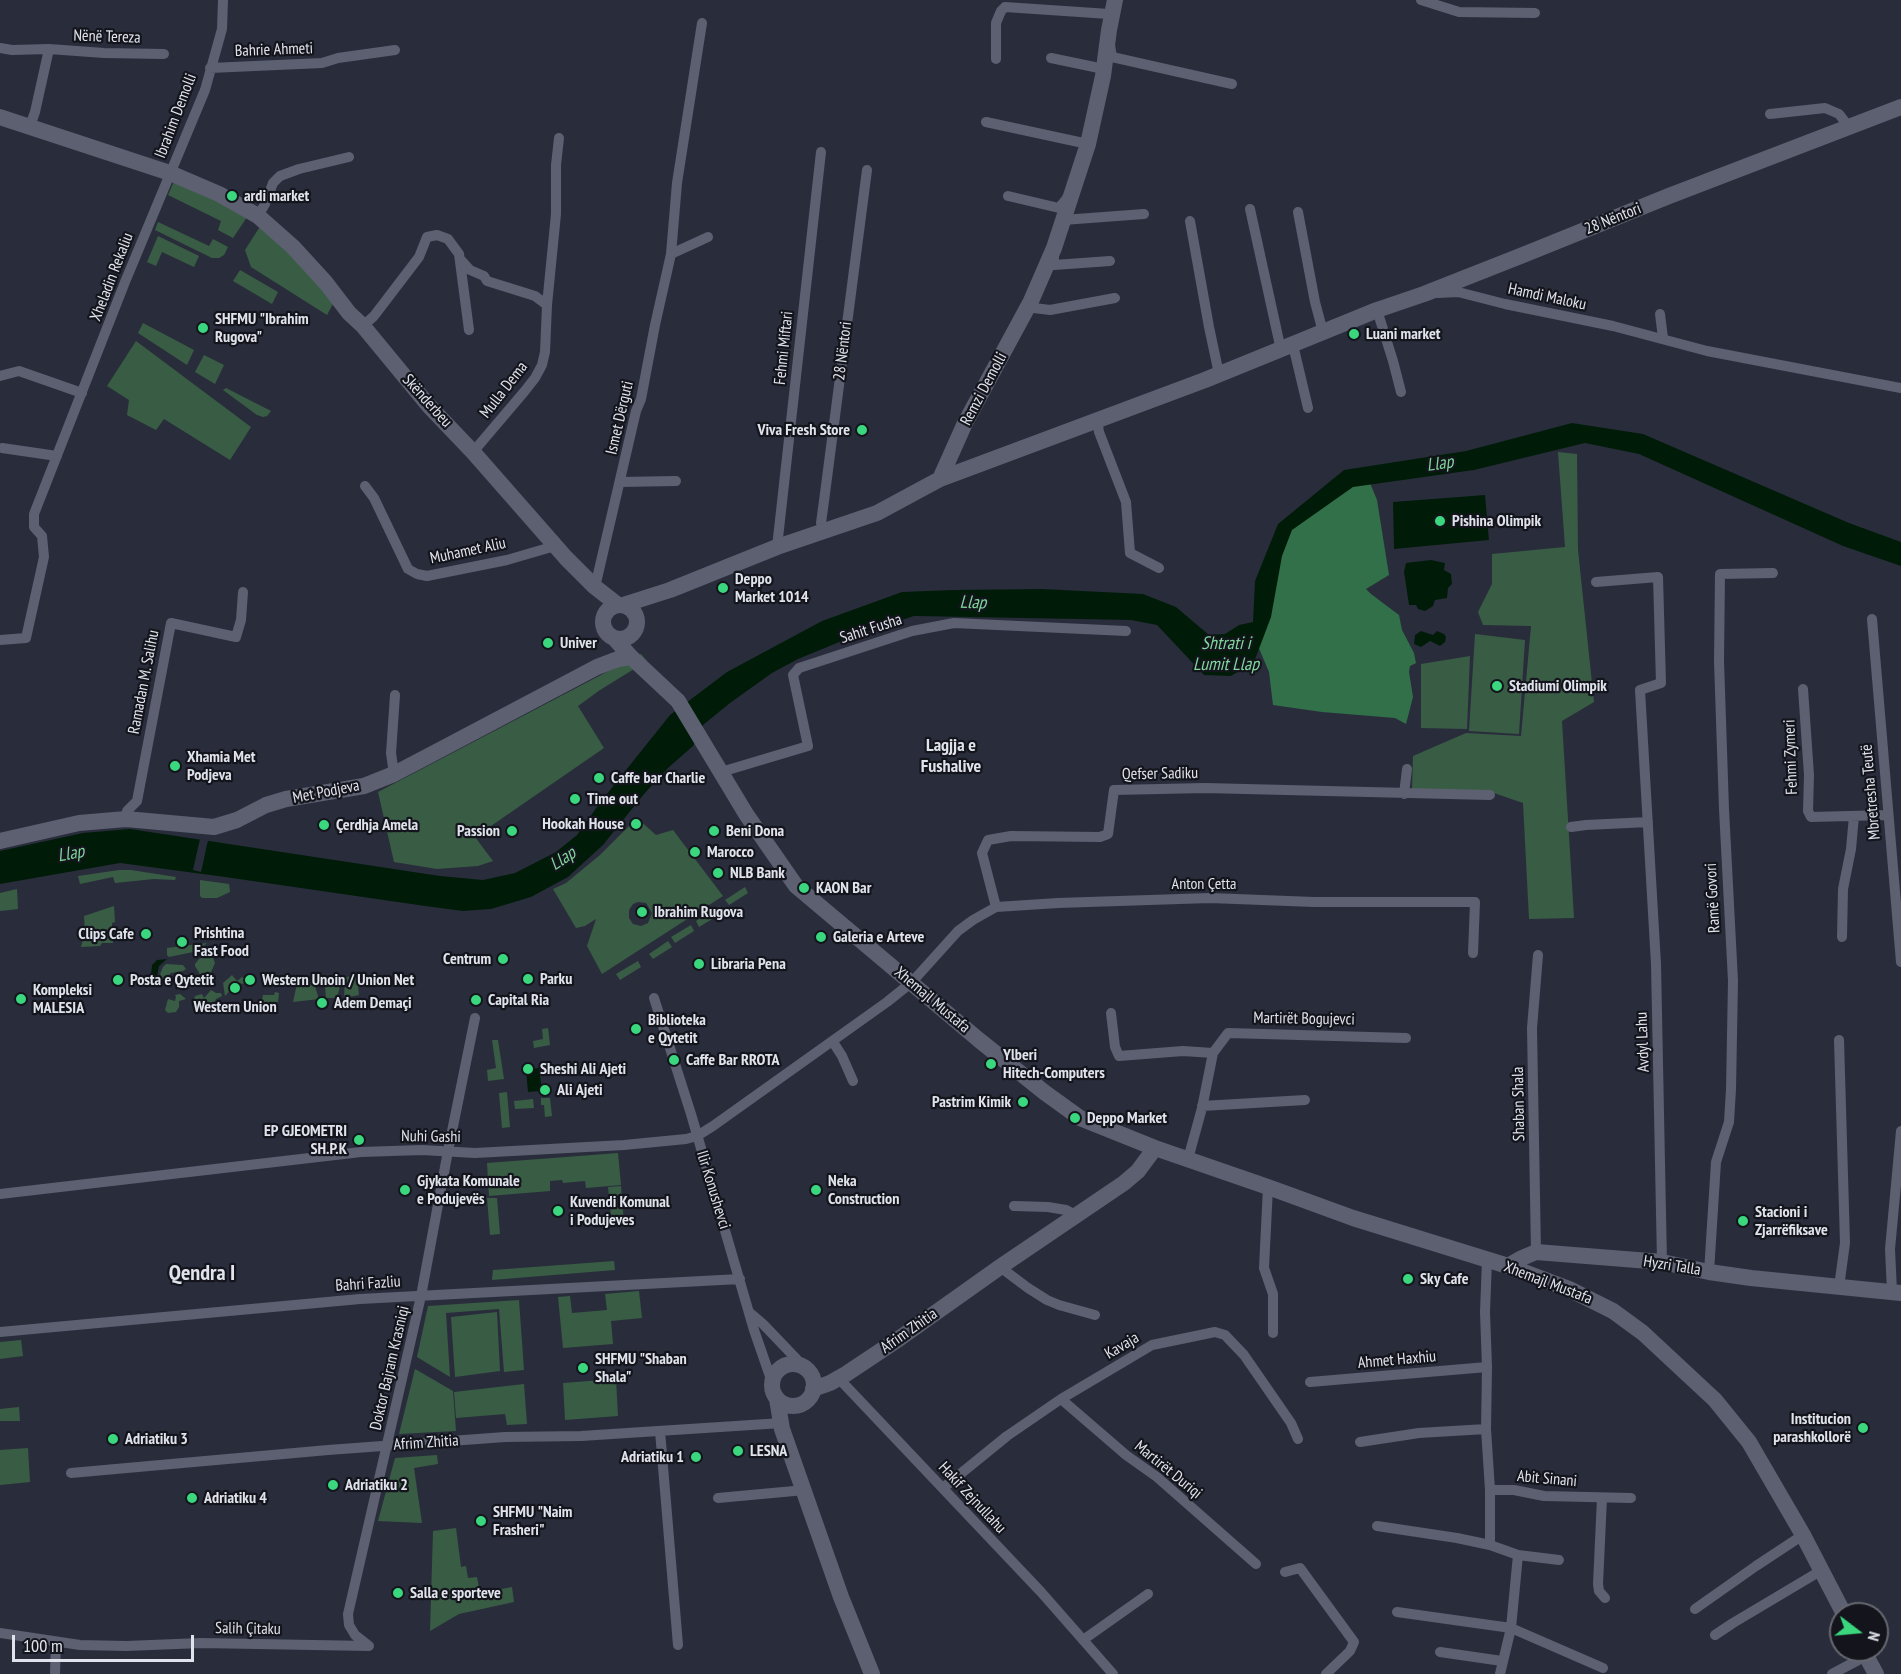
<!DOCTYPE html>
<html>
<head>
<meta charset="utf-8">
<style>
  body { margin:0 }
  #map { position:relative; width:1901px; height:1674px; overflow:hidden; background:#292d3b; font-family:"PT Sans Narrow",sans-serif }
  canvas { display:block }
  .north { position:absolute; left:1829px; top:1602px; width:60px; height:60px; box-sizing:border-box; background:#14151c; border:2px solid #66676f; border-radius:50%; rotate:106deg; font-size:16px; font-weight:700; line-height:24px; text-align:center; color:#e0e3ec }
  .north::after { content:''; display:block; margin:auto; width:21px; height:27px; background:#3ad77f; clip-path:polygon(50% 0,100% 100%,50% 72%,0 100%) }
  .scale { position:absolute; left:12px; top:1635px; width:182px; height:27px; box-sizing:border-box; border:3px solid #e0e3ec; border-top:0; padding-left:8px; font-size:18px; line-height:21px; white-space:nowrap; color:#e0e3ec; -webkit-text-stroke:4px #14151c; paint-order:stroke }
</style>
</head>
<body>
<div id="map">
<canvas width="1901" height="1674"></canvas>
<div class="north">N</div>
<div class="scale">100 m</div>
</div>
<script>
const ctx = document.querySelector('canvas').getContext('2d');
ctx.lineJoin = 'round';
function paint(path, color) {
  ctx.fillStyle = color;
  ctx.fill(path, 'evenodd');
}
function shape(rows) {
  const path = new Path2D();
  for (const r of rows) {
    if (r.length === 3) {
      path.moveTo(r[0] + r[2], r[1]);
      path.arc(r[0], r[1], r[2], 0, 2 * Math.PI);
      continue;
    }
    path.moveTo(r[0], r[1]);
    for (let i = 2; i < r.length; i += 2) path.lineTo(r[i], r[i + 1]);
  }
  return path;
}
function trace(path, color, width, dash) {
  ctx.strokeStyle = color;
  ctx.lineWidth = width;
  ctx.lineCap = dash ? 'butt' : 'round';
  ctx.setLineDash(dash || []);
  ctx.stroke(path);
}
function drawText(font, color, halo, rows, align = 'center') {
  ctx.font = font + ' "PT Sans Narrow",sans-serif';
  ctx.lineWidth = 4.5;
  ctx.setLineDash([]);
  ctx.textBaseline = 'middle';
  ctx.strokeStyle = halo;
  ctx.fillStyle = color;
  for (const [text, x, y, turn = 0] of rows) {
    ctx.save();
    ctx.translate(x, y);
    ctx.rotate((+turn || 0) * Math.PI / 180);
    ctx.textAlign = isNaN(turn) ? turn : align;
    if (halo) ctx.strokeText(text, 0, 0);
    ctx.fillText(text, 0, 0);
    ctx.restore();
  }
}
const green = shape([
  [175,179,247,217,233,238,218,230,221,221,168,195],
  [158,222,209,246,213,239,228,247,224,255,219,258,212,258,155,230],
  [261,225,336,298,327,315,251,267,245,250],
  [158,236,199,256,194,267,162,252,156,266,147,262],
  [240,270,278,292,272,304,233,281],
  [143,323,194,350,187,365,138,333],
  [136,341,251,427,230,460,164,419,156,430,127,415,129,400,107,386],
  [204,355,224,365,215,384,195,372],
  [226,388,271,411,267,416,263,417,257,415,223,390],
  [1558,452,1577,454,1578,550,1594,702,1562,721,1574,918,1529,919,1523,803,1491,792,1412,789,1413,756,1466,733,1521,736,1531,626,1483,625,1478,612,1492,584,1492,554,1565,547],
  [1475,634,1525,640,1519,734,1469,731],
  [641,654,647,661,600,690,578,706,604,748,475,837,493,861,478,866,437,869,394,862,378,792],
  [1470,656,1467,729,1421,728,1421,664],
  [637,818,656,835,673,830,723,896,602,974,587,946,596,919,585,926,576,928,553,889,566,883,600,855],
  [638,902,646,903,652,913,648,923,641,926,633,924,629,918,629,910,633,904],
  [119,870,131,870,176,877,175,880,154,879,115,883,113,877,80,884,78,876],
  [200,880,229,884,230,892,217,898,202,898,200,896],
  [745,887,748,893,729,905,725,900],
  [17,889,18,909,0,911,0,893],
  [114,906,115,922,112,923,112,930,85,932,84,916],
  [720,906,724,912,699,927,696,921],
  [691,925,694,931,675,943,671,937],
  [113,934,113,943,102,943,100,946,81,947,84,935],
  [668,941,672,947,653,959,649,954],
  [207,943,198,951,169,957,167,955,167,948],
  [206,956,213,958,215,963,211,972,201,976,195,966,195,964,199,959],
  [638,961,641,967,620,980,616,974],
  [166,964,183,965,186,969,183,971,171,973,165,980,162,978,160,974,163,967],
  [232,975,237,981,242,977,248,980,245,984,237,983,225,996,223,983],
  [305,976,313,980,319,999,293,1002,298,979],
  [357,976,359,995,344,998,345,977],
  [324,977,342,978,337,998,326,998],
  [211,990,216,993,221,993,222,996,216,999,211,1009,204,1010,204,1003,201,1006,199,1006,197,1005,197,1000,194,999,195,996,202,994,204,998],
  [275,992,279,993,278,1002,261,1004,263,995,274,995],
  [180,994,186,999,179,1001,179,1007,176,1012,168,1013,165,1010,168,999,175,1001,176,997,175,995],
  [548,1028,550,1045,534,1048,533,1041,543,1039,542,1029],
  [492,1040,498,1040,504,1079,488,1081,487,1070,496,1068],
  [507,1092,510,1127,502,1128,499,1093],
  [541,1098,550,1098,552,1116,545,1117,544,1105,541,1105],
  [533,1099,534,1108,515,1109,514,1101],
  [618,1153,621,1185,586,1188,585,1181,563,1183,562,1180,550,1181,550,1191,489,1196,487,1163],
  [621,1186,624,1224,612,1226,608,1187],
  [487,1198,497,1198,500,1234,490,1235],
  [614,1261,615,1270,492,1280,493,1270],
  [639,1291,642,1318,611,1321,613,1344,563,1348,558,1297,570,1296,572,1313,607,1310,605,1294],
  [519,1300,524,1370,504,1372,499,1309,446,1313,450,1377,417,1357,428,1306],
  [497,1312,500,1371,455,1377,451,1317],
  [21,1340,23,1356,0,1359,0,1342],
  [415,1369,453,1391,456,1431,399,1434],
  [616,1379,618,1416,565,1420,563,1383],
  [524,1384,527,1424,507,1425,505,1414,456,1418,454,1392],
  [19,1407,20,1421,0,1421,0,1409],
  [28,1448,30,1482,0,1485,0,1450],
  [437,1455,438,1464,414,1468,422,1523,378,1521,395,1458],
  [456,1528,461,1567,466,1566,468,1578,477,1577,480,1593,512,1587,514,1602,459,1614,430,1631,433,1531]
]);
const forest = shape([
  [1368,478,1377,500,1389,575,1366,589,1371,594,1399,615,1402,630,1414,653,1416,663,1410,666,1409,672,1413,697,1406,724,1395,718,1322,712,1273,705,1269,672,1258,646,1285,529,1347,480]
]);
const water = shape([
  [1572,423,1643,434,1849,523,1901,542,1901,566,1843,546,1639,454,1585,443,1474,470,1353,487,1292,530,1282,556,1271,617,1254,662,1231,676,1204,675,1157,625,1131,620,914,616,854,636,798,659,772,673,730,703,703,725,693,746,668,768,644,794,603,845,568,877,531,897,491,909,463,911,425,906,225,877,120,863,0,884,0,851,83,833,130,829,440,876,483,880,515,873,556,852,577,835,602,800,670,715,727,672,822,621,902,592,952,590,1042,589,1143,594,1176,607,1209,635,1225,634,1239,625,1253,622,1255,581,1278,524,1344,470,1466,451],
  [1485,495,1489,540,1394,549,1393,502],
  [1431,560,1445,563,1444,570,1451,574,1452,584,1448,588,1447,598,1435,600,1433,606,1425,611,1418,609,1416,605,1409,605,1404,572,1406,563],
  [1421,631,1433,635,1437,631,1444,634,1446,637,1445,642,1440,646,1430,641,1421,647,1414,644,1415,635],
  [167,959,159,966,156,982,155,983,151,976,152,965,157,960],
  [539,1068,542,1091,528,1092,526,1070]
]);
const pier = shape([
  [200,839,208,840,201,872,193,870]
]);
const street = shape([
  [1421,0,1459,12,1535,13],
  [1110,45,1112,57,1232,84],
  [0,48,12,50,49,49,104,53,164,54],
  [1051,58,1099,68,1103,76],
  [996,59,996,23,1001,11,1005,7,1109,14,1112,8],
  [210,68,322,63,338,58,395,50],
  [1770,114,1825,108,1839,114,1849,127],
  [986,122,1088,144],
  [30,126,35,112,49,49],
  [1008,196,1059,208,1067,198],
  [1250,209,1281,350],
  [1298,212,1315,302,1323,332],
  [258,216,265,204,273,183,280,176,299,169,349,157],
  [1063,220,1144,214],
  [1190,221,1209,327,1219,374],
  [671,254,708,237],
  [1054,254,1054,265,1110,261],
  [461,260,470,270,484,276,487,281,535,296,547,305],
  [1438,293,1458,292,1505,304,1613,326,1707,351,1901,388],
  [1031,301,1034,308,1050,310,1115,298],
  [1377,310,1393,361,1401,392],
  [1660,314,1663,338],
  [363,326,374,316,419,257,427,237,437,235,448,239,459,254,469,330],
  [1293,345,1308,408],
  [0,376,19,371,82,393],
  [1097,419,1099,432,1126,502,1130,553,1159,568],
  [2,448,57,456],
  [473,452,524,392,535,378,542,365,545,352,547,305,556,214,556,165,559,138],
  [620,482,676,481],
  [365,486,374,498,408,569,417,574,427,576,507,560,555,546],
  [827,531,821,523,824,501,867,170],
  [777,547,821,152],
  [1596,582,1658,577,1661,683,1640,690,1656,964,1662,1262],
  [595,587,636,411,641,399,655,325,671,254,677,183,702,23],
  [1872,619,1901,962],
  [0,640,26,638,44,557,42,536,34,527,34,514,125,282,205,90,222,29,223,0],
  [1803,689,1809,775,1808,811,1811,817,1888,815],
  [721,772,808,746,793,675,799,668,912,631,954,623,1126,631],
  [394,774,391,753,395,695],
  [1404,794,1407,769],
  [126,819,127,811,137,801,171,623,236,637,241,620,243,592],
  [1571,827,1586,825,1648,822],
  [996,907,982,853,988,840,1011,836,1100,837,1108,834,1114,790,1205,788,1490,795],
  [1842,937,1843,889,1851,849,1854,816],
  [654,998,691,1114,754,1330,772,1382],
  [1111,1013,1115,1047,1119,1056,1183,1051,1213,1053],
  [1839,1040,1845,1243,1839,1287],
  [833,1042,842,1056,853,1081],
  [1202,1106,1305,1100],
  [1188,1159,1202,1108,1213,1053,1228,1033,1406,1038],
  [1268,1187,1264,1268,1273,1294,1273,1333],
  [0,1194,361,1152,422,1150,475,1153,624,1145,686,1139,697,1136,713,1126,887,1002,912,982,958,931,973,920,996,907,1058,903,1210,898,1314,902,1475,902,1473,953],
  [1014,1206,1048,1207,1066,1210,1077,1216],
  [1536,1252,1532,1028,1538,955],
  [1487,1260,1485,1312,1487,1367,1486,1429,1490,1490,1490,1545],
  [1000,1267,1028,1288,1047,1300,1059,1305,1095,1315],
  [1709,1272,1716,1162,1729,1122,1731,1089,1733,981,1724,809,1719,661,1720,574,1773,573],
  [1892,1292,1890,1249,1901,1131],
  [749,1312,763,1324,806,1369],
  [0,1332,360,1299,740,1279],
  [841,1377,844,1384,1041,1592,1113,1674],
  [1310,1382,1487,1367],
  [1061,1399,1126,1455,1157,1477,1256,1564],
  [660,1431,678,1645],
  [1360,1442,1419,1433,1486,1429],
  [71,1473,328,1450,505,1437,581,1436,782,1423],
  [943,1488,1007,1436,1061,1399,1152,1345,1215,1332,1225,1335,1244,1355,1291,1423,1298,1439],
  [1490,1490,1514,1490,1544,1496,1631,1498],
  [718,1498,805,1490],
  [1602,1498,1598,1584,1599,1591,1605,1598],
  [1377,1526,1457,1538,1490,1545,1518,1555,1559,1560],
  [1285,1572,1300,1568,1354,1642,1350,1651,1326,1674],
  [1695,1609,1756,1566,1803,1535],
  [1397,1612,1511,1628,1603,1668],
  [0,1633,80,1645,126,1646,201,1643,369,1646],
  [1715,1635,1733,1623,1822,1570],
  [1083,1640,1148,1594],
  [369,1646,355,1635,349,1625,348,1614,421,1296,448,1151,475,1018],
  [1440,1652,1502,1661],
  [55,1674,56,1642],
  [1500,1674,1511,1628,1518,1555],
  [1832,1674,1866,1656]
]);
const secondary = shape([
  [0,117,170,173,219,194,258,216,293,247,326,283,349,313,363,326,429,406,473,452,566,558,595,587,618,605],
  [940,479,965,423,1031,301,1054,248,1088,144,1103,76,1109,30,1115,0],
  [620,622,17],
  [623,605,670,590,777,547,877,513,940,479,1205,380,1377,310,1424,294,1523,255,1669,196,1901,107],
  [614,638,631,657,678,701,746,814,796,886,979,1040,1044,1092,1080,1118,1155,1148,1268,1187,1353,1218,1508,1266,1569,1289,1613,1311,1643,1333,1715,1400,1749,1442,1803,1535,1844,1614],
  [0,841,79,823,126,819,214,827,237,820,266,805,286,799,364,786,394,774,434,753,597,667,618,659,631,657],
  [1508,1266,1522,1258,1536,1252,1662,1262,1709,1272,1751,1278,1901,1293],
  [793,1385,21],
  [813,1389,830,1383,846,1374,900,1338,1000,1267,1124,1183,1138,1171,1155,1148],
  [777,1399,782,1429,841,1597,872,1674],
  [1863,1650,1876,1674]
]);
const markers = [
  [232,196,6,"#3ad77f"],
  [203,328,6,"#3ad77f"],
  [1354,334,6,"#3ad77f"],
  [862,430,6,"#3ad77f"],
  [1440,521,6,"#3ad77f"],
  [723,588,6,"#3ad77f"],
  [548,643,6,"#3ad77f"],
  [1497,686,6,"#3ad77f"],
  [175,766,6,"#3ad77f"],
  [599,778,6,"#3ad77f"],
  [575,799,6,"#3ad77f"],
  [636,824,6,"#3ad77f"],
  [324,825,6,"#3ad77f"],
  [512,831,6,"#3ad77f"],
  [714,831,6,"#3ad77f"],
  [695,852,6,"#3ad77f"],
  [718,873,6,"#3ad77f"],
  [804,888,6,"#3ad77f"],
  [642,912,6,"#3ad77f"],
  [146,934,6,"#3ad77f"],
  [821,937,6,"#3ad77f"],
  [182,942,6,"#3ad77f"],
  [503,959,6,"#3ad77f"],
  [699,964,6,"#3ad77f"],
  [528,979,6,"#3ad77f"],
  [118,980,6,"#3ad77f"],
  [250,980,6,"#3ad77f"],
  [235,988,6,"#3ad77f"],
  [21,999,6,"#3ad77f"],
  [476,1000,6,"#3ad77f"],
  [322,1003,6,"#3ad77f"],
  [636,1029,6,"#3ad77f"],
  [674,1060,6,"#3ad77f"],
  [991,1064,6,"#3ad77f"],
  [528,1069,6,"#3ad77f"],
  [545,1090,6,"#3ad77f"],
  [1023,1102,6,"#3ad77f"],
  [1075,1118,6,"#3ad77f"],
  [359,1140,6,"#3ad77f"],
  [405,1190,6,"#3ad77f"],
  [816,1190,6,"#3ad77f"],
  [558,1211,6,"#3ad77f"],
  [1743,1221,6,"#3ad77f"],
  [1408,1279,6,"#3ad77f"],
  [583,1368,6,"#3ad77f"],
  [1863,1428,6,"#3ad77f"],
  [113,1439,6,"#3ad77f"],
  [738,1451,6,"#3ad77f"],
  [696,1457,6,"#3ad77f"],
  [333,1485,6,"#3ad77f"],
  [192,1498,6,"#3ad77f"],
  [481,1521,6,"#3ad77f"],
  [398,1593,6,"#3ad77f"]
];
const streetNames = [
  ["Nënë Tereza",107,37,2],
  ["Bahrie Ahmeti",274,50,-2],
  ["Ibrahim Demolli",176,116,-69],
  ["28 Nëntori",1613,219,-22],
  ["Xheladin Rekaliu",112,277,-69],
  ["Hamdi Maloku",1547,297,12],
  ["Fehmi Miftari",784,348,-84],
  ["28 Nëntori",843,351,-83],
  ["Remzi Demolli",984,389,-62],
  ["Mulla Dema",504,390,-52],
  ["Skënderbeu",427,401,48],
  ["Ismet Dërguti",620,418,-77],
  ["Muhamet Aliu",468,551,-12],
  ["Sahit Fusha",871,629,-18],
  ["Ramadan M. Salihu",144,682,-79],
  ["Fehmi Zymeri",1791,757,-92],
  ["Qefser Sadiku",1160,774,-1],
  ["Met Podjeva",326,792,-11],
  ["Mbretresha Teutë",1871,792,-95],
  ["Anton Çetta",1204,884],
  ["Ramë Govori",1713,898,-93],
  ["Xhemajl Mustafa",932,1000,40],
  ["Martirët Bogujevci",1304,1019,1],
  ["Avdyl Lahu",1643,1042,-92],
  ["Shaban Shala",1519,1104,-91],
  ["Nuhi Gashi",431,1137,1],
  ["Ilir Konushevci",713,1190,73],
  ["Hyzri Talla",1672,1266,9],
  ["Xhemajl Mustafa",1548,1283,21],
  ["Bahri Fazliu",368,1284,-4],
  ["Afrim Zhitia",909,1331,-35],
  ["Kavaja",1122,1346,-31],
  ["Ahmet Haxhiu",1397,1360,-5],
  ["Doktor Bajram Krasniqi",390,1368,-77],
  ["Afrim Zhitia",426,1443,-4],
  ["Martirët Duriqi",1168,1470,39],
  ["Abit Sinani",1547,1479,5],
  ["Hakif Zejnullahu",972,1498,47],
  ["Salih Çitaku",248,1629,1]
];
const poiNames = [
  ["ardi market",244,196],
  ["SHFMU \"Ibrahim",215,319],
  ["Rugova\"",215,337],
  ["Luani market",1366,334],
  ["Viva Fresh Store",850,430,"right"],
  ["Pishina Olimpik",1452,521],
  ["Deppo",735,579],
  ["Market 1014",735,597],
  ["Univer",560,643],
  ["Stadiumi Olimpik",1509,686],
  ["Xhamia Met",187,757],
  ["Podjeva",187,775],
  ["Caffe bar Charlie",611,778],
  ["Time out",587,799],
  ["Hookah House",624,824,"right"],
  ["Çerdhja Amela",336,825],
  ["Passion",500,831,"right"],
  ["Beni Dona",726,831],
  ["Marocco",707,852],
  ["NLB Bank",730,873],
  ["KAON Bar",816,888],
  ["Ibrahim Rugova",654,912],
  ["Prishtina",194,933],
  ["Fast Food",194,951],
  ["Clips Cafe",134,934,"right"],
  ["Galeria e Arteve",833,937],
  ["Centrum",491,959,"right"],
  ["Libraria Pena",711,964],
  ["Parku",540,979],
  ["Posta e Qytetit",130,980],
  ["Western Unoin / Union Net",262,980],
  ["Kompleksi",33,990],
  ["MALESIA",33,1008],
  ["Capital Ria",488,1000],
  ["Adem Demaçi",334,1003],
  ["Western Union",235,1007,"center"],
  ["Biblioteka",648,1020],
  ["e Qytetit",648,1038],
  ["Ylberi",1003,1055],
  ["Hitech-Computers",1003,1073],
  ["Caffe Bar RROTA",686,1060],
  ["Sheshi Ali Ajeti",540,1069],
  ["Ali Ajeti",557,1090],
  ["Pastrim Kimik",1011,1102,"right"],
  ["Deppo Market",1087,1118],
  ["EP GJEOMETRI",347,1131,"right"],
  ["SH.P.K",347,1149,"right"],
  ["Gjykata Komunale",417,1181],
  ["e Podujevës",417,1199],
  ["Neka",828,1181],
  ["Construction",828,1199],
  ["Kuvendi Komunal",570,1202],
  ["i Podujeves",570,1220],
  ["Stacioni i",1755,1212],
  ["Zjarrëfiksave",1755,1230],
  ["Sky Cafe",1420,1279],
  ["SHFMU \"Shaban",595,1359],
  ["Shala\"",595,1377],
  ["Institucion",1851,1419,"right"],
  ["parashkollorë",1851,1437,"right"],
  ["Adriatiku 3",125,1439],
  ["LESNA",750,1451],
  ["Adriatiku 1",684,1457,"right"],
  ["Adriatiku 2",345,1485],
  ["Adriatiku 4",204,1498],
  ["SHFMU \"Naim",493,1512],
  ["Frasheri\"",493,1530],
  ["Salla e sporteve",410,1593]
];
const waterNames = [
  ["Llap",1440,464,-8],
  ["Llap",973,603,2],
  ["Shtrati i",1226,644],
  ["Lumit Llap",1226,665],
  ["Llap",71,854,-10],
  ["Llap",563,859,-34]
];
const neighbourhoodNames = [
  ["Lagjja e",951,746],
  ["Fushalive",951,767]
];
const districtNames = [
  ["Qendra I",202,1274]
];
paint(green, '#395c44');
paint(forest, '#327049');
paint(water, '#001c09');
paint(pier, '#292d3b');
trace(street, '#5c6071', 10);
trace(secondary, '#5c6071', 16);
for (const [x, y, r, color] of markers) {
  const dot = new Path2D();
  dot.arc(x, y, r, 0, 2 * Math.PI);
  ctx.fillStyle = color;
  ctx.fill(dot);
  trace(dot, '#14151c', 2);
}
drawText('16px', '#e0e3ec', '#14151c', streetNames);
drawText('bold 16px', '#e0e3ec', '#14151c', poiNames, 'left');
drawText('italic 18px', '#7fd79c', '#14151c', waterNames);
drawText('bold 18px', '#e0e3ec', '#14151c', neighbourhoodNames);
drawText('bold 22px', '#e0e3ec', '#14151c', districtNames);
</script>
</body>
</html>
